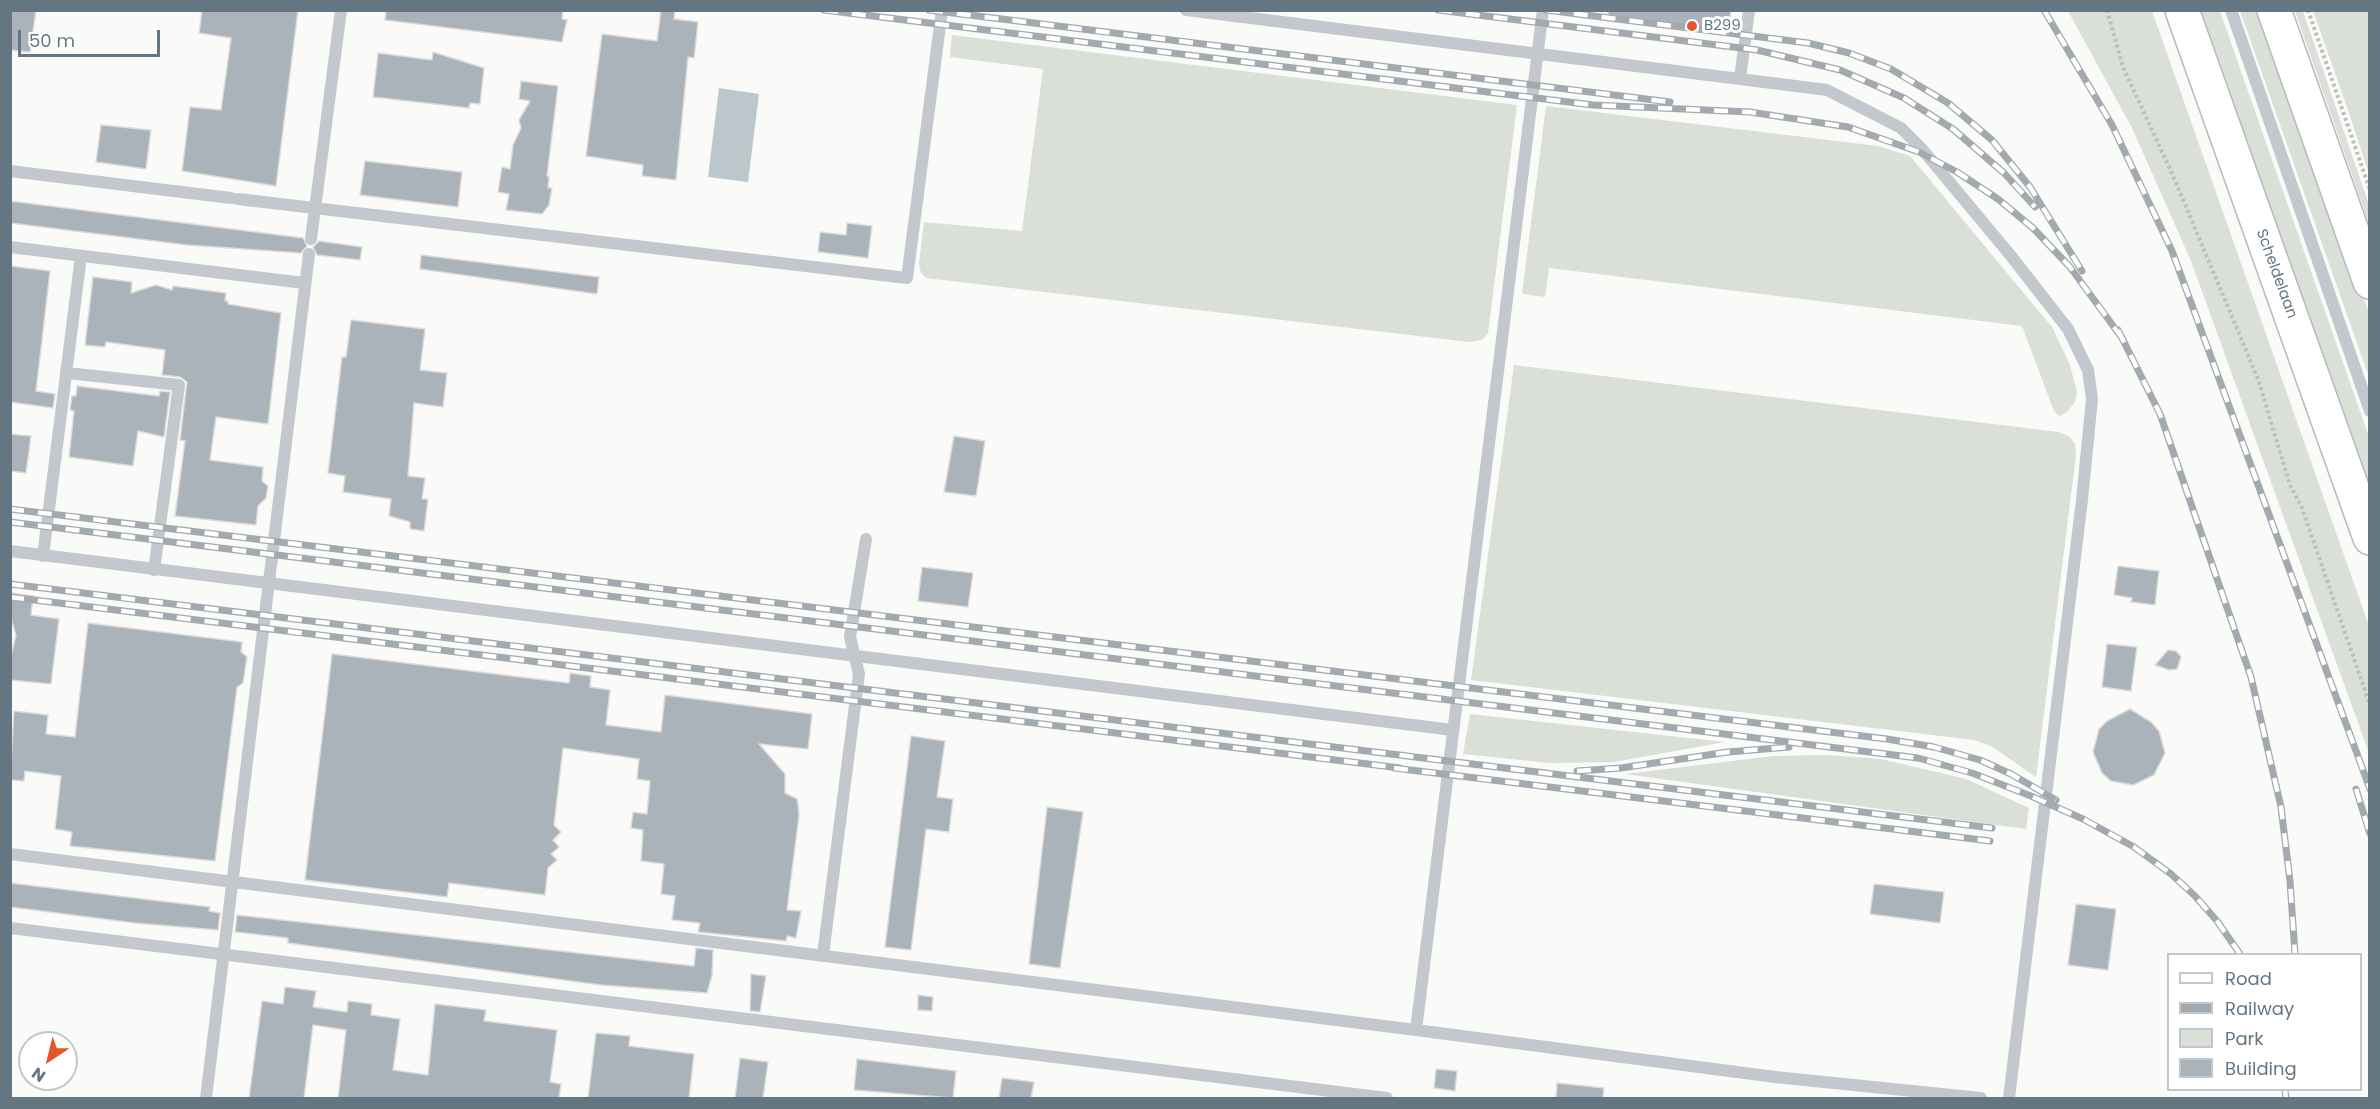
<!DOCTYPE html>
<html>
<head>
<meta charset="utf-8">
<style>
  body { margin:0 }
  #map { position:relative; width:2380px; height:1109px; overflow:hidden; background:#fafaf8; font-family:Poppins,sans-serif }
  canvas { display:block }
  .frame { position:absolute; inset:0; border:12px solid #657683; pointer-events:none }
  .legend { position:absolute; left:2167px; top:953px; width:195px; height:138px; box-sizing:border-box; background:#fff; border:2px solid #c1c8cd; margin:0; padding:8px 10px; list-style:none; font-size:18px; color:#657683 }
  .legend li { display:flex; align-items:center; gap:12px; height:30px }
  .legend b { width:30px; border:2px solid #c1c8cd }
  .north { position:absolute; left:18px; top:1031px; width:60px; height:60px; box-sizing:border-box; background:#fff; border:2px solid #c1c8cd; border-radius:50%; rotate:215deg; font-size:16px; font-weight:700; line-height:24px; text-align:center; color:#657683 }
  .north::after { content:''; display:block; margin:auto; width:21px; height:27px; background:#e4572e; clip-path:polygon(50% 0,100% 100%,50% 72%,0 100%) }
  .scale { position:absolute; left:18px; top:30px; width:142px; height:27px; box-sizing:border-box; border:3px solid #657683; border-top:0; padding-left:8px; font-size:18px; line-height:21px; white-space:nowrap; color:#657683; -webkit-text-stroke:4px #fff; paint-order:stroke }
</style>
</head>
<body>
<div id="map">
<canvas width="2380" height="1109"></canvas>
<div class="frame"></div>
<ul class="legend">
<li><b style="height:8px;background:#fff"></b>Road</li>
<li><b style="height:8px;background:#a2aab0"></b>Railway</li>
<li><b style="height:16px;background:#dadfd7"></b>Park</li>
<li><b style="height:16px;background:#aab3b9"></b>Building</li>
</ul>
<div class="north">N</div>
<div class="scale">50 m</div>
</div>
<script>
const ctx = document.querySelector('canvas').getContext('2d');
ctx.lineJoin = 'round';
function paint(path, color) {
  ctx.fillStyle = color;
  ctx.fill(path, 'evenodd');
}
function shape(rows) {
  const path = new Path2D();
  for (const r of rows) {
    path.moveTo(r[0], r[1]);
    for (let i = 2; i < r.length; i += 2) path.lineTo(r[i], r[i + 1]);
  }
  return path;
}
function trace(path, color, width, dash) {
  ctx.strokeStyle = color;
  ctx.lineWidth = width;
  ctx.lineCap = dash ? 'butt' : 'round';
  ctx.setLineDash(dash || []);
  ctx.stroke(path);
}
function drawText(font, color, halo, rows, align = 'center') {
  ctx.font = font + ' Poppins,sans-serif';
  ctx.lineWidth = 6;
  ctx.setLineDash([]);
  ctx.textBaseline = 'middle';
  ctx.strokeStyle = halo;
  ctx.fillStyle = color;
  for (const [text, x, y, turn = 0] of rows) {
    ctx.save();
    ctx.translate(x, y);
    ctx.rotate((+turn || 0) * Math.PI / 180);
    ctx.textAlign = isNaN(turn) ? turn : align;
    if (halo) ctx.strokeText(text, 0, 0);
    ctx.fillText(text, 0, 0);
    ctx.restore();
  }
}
const green = shape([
  [2068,11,2152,11,2369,626,2369,753,2191,261,2132,128],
  [2197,11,2220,11,2369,437,2369,496],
  [2240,11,2263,11,2369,313,2369,377],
  [2295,11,2303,11,2369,205,2369,224],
  [2313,11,2369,11,2369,174,2349,113],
  [952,35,1517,105,1488,333,1482,340,1469,342,926,278,921,273,919,264,924,222,1022,231,1043,69,950,57],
  [1546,106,1878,146,1910,156,2052,327,2070,365,2077,392,2075,402,2067,412,2059,416,2054,411,2022,326,1549,268,1545,297,1522,294],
  [1514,365,2058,432,2069,436,2075,444,2076,455,2036,777,1991,746,1974,740,1471,680],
  [1470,714,1725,742,1614,762,1550,763,1463,754],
  [1828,755,1881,759,1966,779,2029,808,2026,829,1625,774,1773,756]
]);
const water = shape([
  [719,88,759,94,748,182,708,177]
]);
const building = shape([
  [10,10,36,10,30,52,10,50,10,10],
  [202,10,298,10,276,186,182,171,190,107,221,110,231,38,199,33,202,10],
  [386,10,563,10,562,19,567,20,562,42,385,20,386,10],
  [661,10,675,10,674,19,698,22,694,58,688,57,676,180,642,176,643,165,586,156,602,34,657,41,661,10],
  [1608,10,1731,10,1728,35,1608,20,1608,10],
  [433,52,484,68,480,104,470,103,469,108,373,97,378,53,432,60,433,52],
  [521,81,558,86,547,176,549,176,548,188,552,188,549,205,542,214,506,210,509,194,498,192,502,167,510,169,513,145,521,128,519,120,530,101,519,99,521,81],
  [101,125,151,130,146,169,96,162,101,125],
  [365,161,462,172,458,207,360,195,365,161],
  [10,201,303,238,307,246,301,253,187,245,10,223,10,201],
  [847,223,872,226,868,258,818,252,820,232,846,235,847,223],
  [319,241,362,247,360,260,317,255,313,247,319,241],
  [421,255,599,277,597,294,420,269,421,255],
  [10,266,50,271,36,391,55,394,53,408,10,402,10,266],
  [93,277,132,282,131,293,156,285,172,290,173,286,226,293,225,301,228,301,228,304,281,313,268,424,216,417,210,460,263,467,262,481,268,486,266,498,258,506,256,525,175,516,185,441,180,440,187,382,180,377,162,375,165,350,106,342,105,347,85,345,93,277],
  [351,320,425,329,420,370,447,373,443,407,414,403,408,476,425,478,422,499,428,499,424,531,410,529,410,522,389,516,391,499,343,492,345,476,328,473,342,357,346,357,351,320],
  [77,386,159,396,160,391,170,392,164,437,138,431,133,466,69,457,74,411,70,410,72,396,76,396,77,386],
  [10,434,31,436,26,473,10,471,10,434],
  [954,436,985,441,976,496,944,492,954,436],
  [2118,566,2159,571,2155,605,2131,602,2132,598,2114,595,2118,566],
  [922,567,973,573,968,607,918,601,922,567],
  [10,593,33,596,31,615,59,619,51,684,10,680,10,660,16,635,10,615,10,593],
  [88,623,242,642,241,652,247,657,243,683,237,687,215,861,70,846,72,832,55,829,61,776,25,771,24,781,10,780,14,711,48,715,46,734,75,737,88,623],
  [2107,644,2137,647,2131,691,2102,687,2107,644],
  [2168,650,2176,651,2181,657,2177,669,2169,670,2155,665,2168,650],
  [332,654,569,683,570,673,591,676,590,687,610,690,606,725,661,732,665,695,812,714,808,749,759,744,785,774,785,793,797,799,798,804,799,816,787,910,801,911,796,938,787,936,786,941,698,932,700,923,672,920,675,896,661,894,664,864,641,861,643,830,631,828,633,812,647,814,650,781,637,779,639,759,563,748,554,825,561,832,553,840,559,847,551,854,557,860,548,868,545,895,449,883,447,897,305,880,332,654],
  [2130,709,2151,722,2159,731,2165,753,2154,775,2133,785,2111,781,2102,773,2093,752,2099,729,2107,721,2130,709],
  [911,736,945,741,937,797,953,799,949,832,926,829,911,950,885,947,911,736],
  [1047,807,1083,812,1060,968,1029,964,1047,807],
  [10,883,210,907,209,911,220,913,218,930,135,923,10,907,10,883],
  [1874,884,1944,892,1940,923,1870,914,1874,884],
  [2076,904,2116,909,2108,970,2068,965,2076,904],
  [237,915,694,966,696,948,713,950,712,976,707,993,601,985,288,943,288,938,235,932,237,915],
  [751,974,766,976,760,1012,750,1011,751,974],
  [285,987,316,991,313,1007,347,1012,348,1001,372,1004,371,1015,400,1019,393,1070,428,1075,435,1004,486,1010,484,1021,557,1030,550,1082,561,1084,559,1098,338,1098,346,1030,313,1025,304,1098,249,1098,262,1001,283,1004,285,987],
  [918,995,933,997,932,1011,918,1010,918,995],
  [596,1033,630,1036,629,1046,694,1054,689,1098,588,1098,596,1033],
  [740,1058,768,1062,763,1098,735,1098,740,1058],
  [857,1059,956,1071,953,1098,854,1090,857,1059],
  [1436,1069,1457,1071,1455,1091,1434,1088,1436,1069],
  [1002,1078,1034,1082,1031,1098,999,1098,1002,1078],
  [1557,1083,1604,1088,1603,1098,1556,1098,1557,1083]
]);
const path = shape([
  [2107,10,2123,67,2174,178,2258,379,2290,485,2302,508,2370,705],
  [2308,10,2370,190]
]);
const lane = shape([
  [1186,10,1740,79],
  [1543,10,1416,1030,1775,1077,1981,1098],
  [1749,10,1740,79,1827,90,1901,128,1922,149,2011,256,2068,329,2088,370,2092,399,2082,500,2009,1098],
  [2231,10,2370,411],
  [10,171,231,198],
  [238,199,907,278,942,10],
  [311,239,341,10],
  [10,247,304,283],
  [67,373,179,385,154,570],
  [10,551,1453,730],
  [43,556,81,256],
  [10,854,1416,1030],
  [10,928,1387,1098],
  [823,955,859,674,850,637,866,539],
  [206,1098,309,254]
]);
const primary = shape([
  [2182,10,2370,538],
  [2274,10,2370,282]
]);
const rail = shape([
  [824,10,1593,105,1750,112,1848,127,1919,152,1957,172,1998,199,2033,228,2070,267,2122,338],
  [929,10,1670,102],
  [1438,10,1757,50,1840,70,1904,98,1953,129,2004,173,2035,207],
  [1546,10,1808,43,1849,53,1891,69,1948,103,1992,140,2030,187,2082,271],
  [2044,10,2112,125,2172,251,2370,789],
  [2118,330,2160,414,2251,677,2281,807,2290,881,2295,954],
  [10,509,1887,739,1934,747,1980,760,2011,774,2056,800],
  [10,522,1918,758,1972,773,2031,796,2083,819,2134,847,2171,874,2195,896,2217,921,2240,954],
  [10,584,1992,828],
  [10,597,1400,768],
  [1394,768,1990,841],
  [1577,771,1621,768,1728,752,1789,747],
  [2356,789,2370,834],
  [2285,1090,2286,1098]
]);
const markers = [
  [1692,26,6,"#e4572e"]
];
const poiNames = [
  ["B299",1704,26]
];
const streetNames = [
  ["Scheldelaan",2276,274,70]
];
paint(green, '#dadfd7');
paint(water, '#bbc7cb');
paint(building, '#aab3b9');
trace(building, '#dcdcda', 1.5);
trace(primary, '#b5babe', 36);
trace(path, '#bbbfc2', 4, [3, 3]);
trace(lane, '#c3c8cc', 12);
trace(primary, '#fff', 33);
trace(rail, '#a2aab0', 7);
trace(rail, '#fff', 4.5, [14]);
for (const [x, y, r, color] of markers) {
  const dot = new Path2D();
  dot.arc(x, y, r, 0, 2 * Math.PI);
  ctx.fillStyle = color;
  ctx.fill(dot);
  trace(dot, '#fff', 2);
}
drawText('15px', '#657683', '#fff', poiNames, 'left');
drawText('15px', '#657683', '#fff', streetNames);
</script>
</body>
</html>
